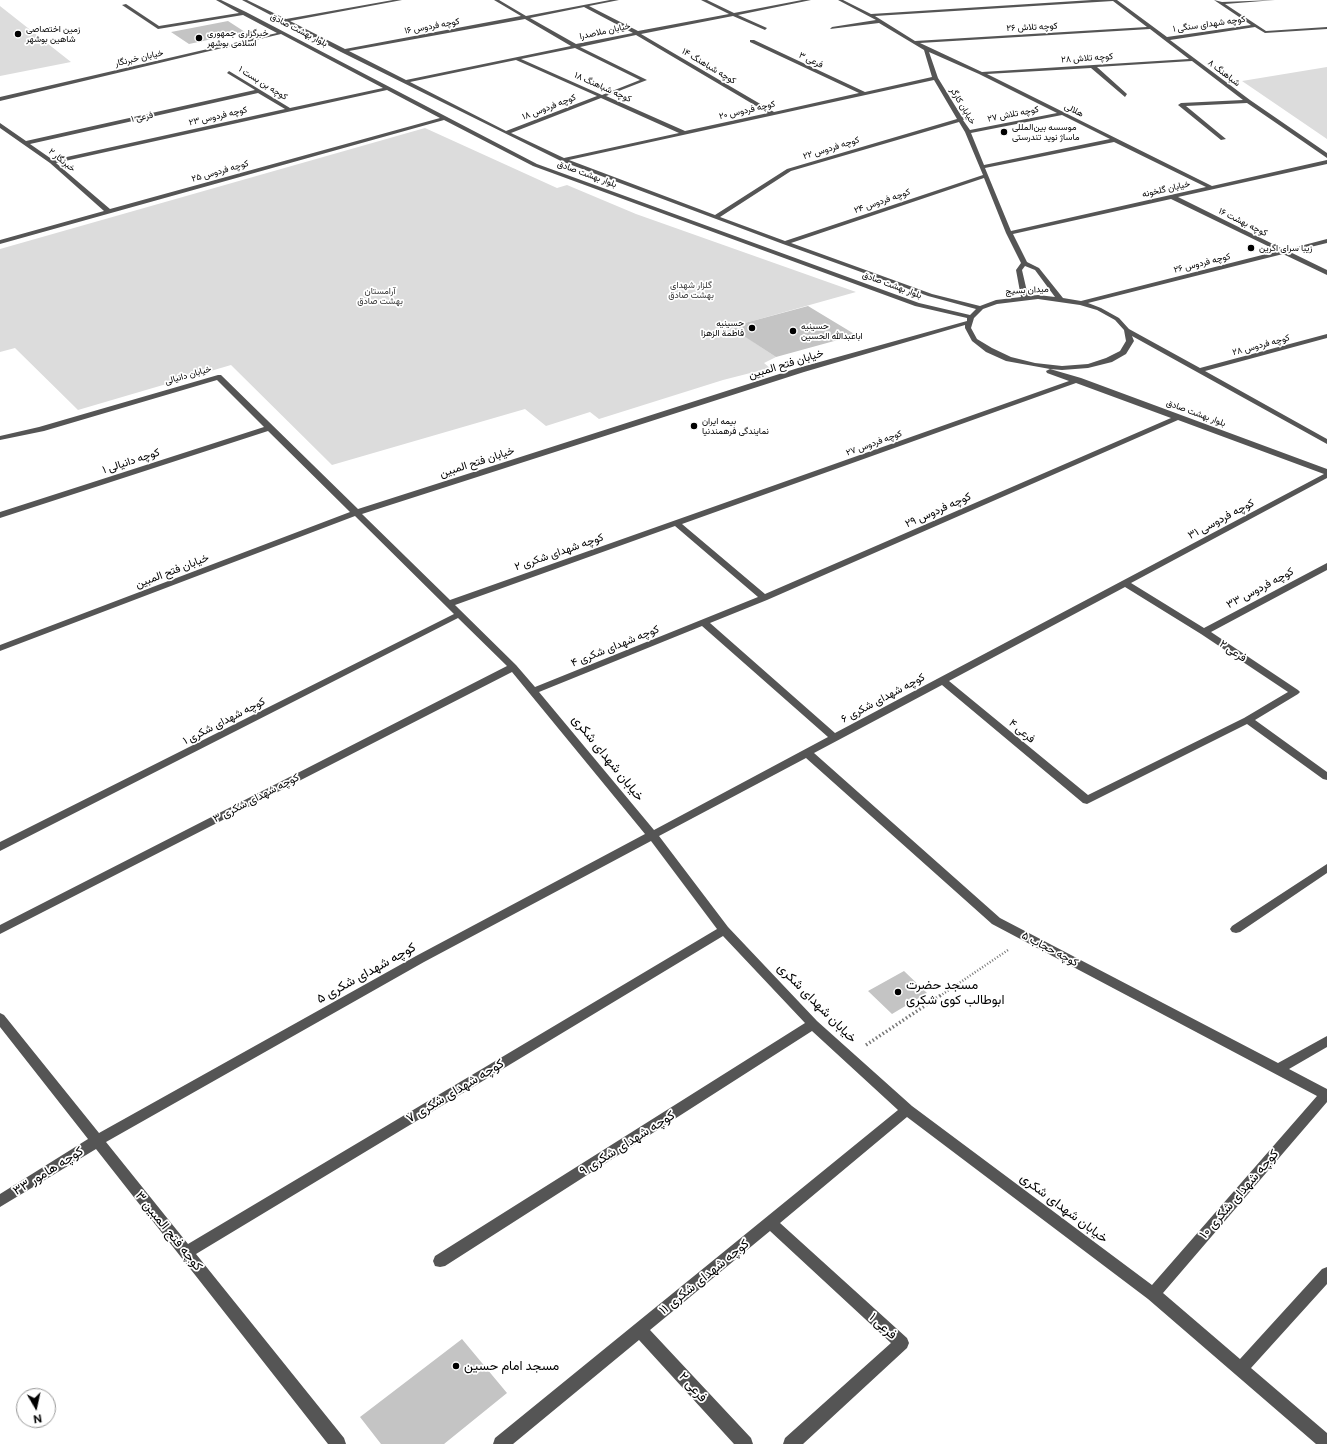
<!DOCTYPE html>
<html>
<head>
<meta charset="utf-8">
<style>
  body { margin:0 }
  #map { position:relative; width:1327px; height:1444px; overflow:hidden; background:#fff; font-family:"Public Sans",sans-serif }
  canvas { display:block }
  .north { position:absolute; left:16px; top:1388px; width:40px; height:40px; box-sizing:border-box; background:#fff; border:1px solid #999; border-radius:50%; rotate:171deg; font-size:11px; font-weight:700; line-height:16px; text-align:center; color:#000 }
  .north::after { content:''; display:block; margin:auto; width:14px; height:18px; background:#000; clip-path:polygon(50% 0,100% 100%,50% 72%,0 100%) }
</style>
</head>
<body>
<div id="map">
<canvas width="1327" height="1444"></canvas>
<div class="north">N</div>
</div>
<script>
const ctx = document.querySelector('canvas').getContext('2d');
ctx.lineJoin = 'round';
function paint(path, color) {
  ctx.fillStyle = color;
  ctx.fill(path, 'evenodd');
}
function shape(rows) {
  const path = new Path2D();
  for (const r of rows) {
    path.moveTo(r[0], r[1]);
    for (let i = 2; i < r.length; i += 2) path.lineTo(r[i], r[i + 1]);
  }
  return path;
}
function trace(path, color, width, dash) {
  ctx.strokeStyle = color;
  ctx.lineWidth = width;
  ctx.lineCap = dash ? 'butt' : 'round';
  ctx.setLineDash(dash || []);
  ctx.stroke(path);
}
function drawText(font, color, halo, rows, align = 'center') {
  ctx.font = font + ' "Public Sans",Vazirmatn,sans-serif';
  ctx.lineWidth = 3.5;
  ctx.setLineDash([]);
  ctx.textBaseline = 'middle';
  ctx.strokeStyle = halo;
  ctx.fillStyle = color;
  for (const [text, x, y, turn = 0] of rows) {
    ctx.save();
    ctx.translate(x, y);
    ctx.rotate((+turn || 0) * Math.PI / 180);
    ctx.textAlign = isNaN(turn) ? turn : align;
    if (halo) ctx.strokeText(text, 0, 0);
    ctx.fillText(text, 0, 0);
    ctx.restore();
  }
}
const green = shape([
  [0,6,71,62,0,76],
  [1327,67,1327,139,1242,81],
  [425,128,557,188,567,185,636,214,856,292,731,327,776,357,764,363,770,368,723,380,599,419,590,412,546,426,525,409,332,465,231,365,78,410,15,348,0,352,0,249]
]);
const building = shape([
  [228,21,245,32,189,44,171,32],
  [808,306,856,335,776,357,730,327],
  [904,971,927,993,892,1014,868,991],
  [462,1339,507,1393,444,1444,381,1444,360,1417]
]);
const pathFar1 = shape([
  [940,996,1008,950]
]);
const path = shape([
  [866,1045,941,995]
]);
const minor = shape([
  [216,0,221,0,246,12,537,164,919,303,970,315,976,309,928,296,783,244,561,161,341,52,242,0,247,0,286,19,393,0,402,0,290,21,345,49,521,16,494,0,499,0,526,16,610,0,619,0,589,6,638,31,729,14,701,0,707,0,734,13,802,0,811,0,738,15,767,28,765,30,733,16,641,34,774,112,859,93,750,42,750,40,754,40,865,92,932,77,924,50,879,23,830,29,832,27,876,20,838,0,843,0,871,14,1092,0,1117,0,1167,37,1251,25,1214,0,1222,2,1275,0,1225,4,1266,31,1327,27,1327,29,1265,33,1255,27,1170,40,1250,100,1327,153,1327,158,1247,103,1186,106,1226,139,1221,140,1178,105,1181,103,1243,100,1192,61,1097,67,1127,94,1125,97,1091,68,987,74,1212,186,1327,160,1327,164,1178,197,1285,250,1327,239,1327,243,1290,252,1327,270,1327,275,1283,254,1088,303,1101,308,1119,318,1129,329,1200,368,1327,334,1327,338,1205,371,1327,439,1327,444,1132,336,1134,341,1126,354,1112,362,1088,368,1062,370,1050,369,1081,378,1327,469,1327,478,1131,583,1204,628,1327,563,1327,570,1211,632,1298,690,1300,692,1298,694,1255,720,1327,772,1327,780,1323,779,1247,724,1087,804,1083,803,942,685,814,753,1000,918,1278,1063,1327,1036,1327,1047,1289,1069,1327,1089,1327,1102,1163,1293,1240,1359,1322,1269,1327,1267,1327,1284,1251,1368,1327,1433,1327,1444,1316,1444,1148,1299,907,1117,780,1223,907,1338,909,1343,907,1348,803,1444,783,1444,785,1438,891,1343,770,1231,650,1330,751,1438,753,1444,734,1444,639,1340,513,1444,493,1444,495,1438,898,1110,812,1031,445,1266,440,1267,435,1266,433,1261,435,1256,805,1023,723,936,196,1254,344,1438,346,1444,328,1444,96,1149,0,1207,0,1194,88,1139,0,1027,0,1013,4,1015,99,1133,416,956,645,834,512,672,0,934,0,925,507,666,458,618,0,851,0,842,454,614,355,516,0,651,0,645,350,512,268,431,0,518,0,512,264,427,217,380,44,431,0,440,0,436,39,427,218,375,221,375,358,509,798,368,967,321,967,318,915,306,533,166,444,120,0,244,0,240,104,211,50,163,0,128,0,123,26,141,255,90,227,73,229,71,290,108,383,88,281,34,0,101,0,97,277,33,243,15,158,29,122,5,126,4,159,26,239,13,216,0],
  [1113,1,1147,27,915,41,875,16,1113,1],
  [584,7,633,33,576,44,530,18,584,7],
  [525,19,571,46,406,80,349,51,525,19],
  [1150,29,1189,59,982,72,920,43,1150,29],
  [636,35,768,113,685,131,606,96,647,80,580,47,636,35],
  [575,48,640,80,602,95,521,59,575,48],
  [929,52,979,74,1057,113,970,130,963,120,965,119,962,117,938,78,929,52],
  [516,60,597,96,506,131,410,82,516,60],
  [934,80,957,119,787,169,715,215,569,160,934,80],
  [387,90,440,118,110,209,56,163,387,90],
  [258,93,285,109,53,160,30,144,258,93],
  [601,98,679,133,564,158,511,133,601,98],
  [1062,115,1110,139,984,165,971,133,1062,115],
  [959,122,965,132,983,175,785,241,720,217,791,171,959,122],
  [1114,142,1206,187,1011,231,985,168,1114,142],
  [984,178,1006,233,1021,263,1016,270,1021,297,996,300,980,306,932,294,791,243,984,178],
  [1171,199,1278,251,1081,301,1063,298,1039,268,1027,262,1013,234,1171,199],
  [1025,266,1035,270,1055,297,1038,295,1028,296,1022,270,1025,266],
  [1038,299,1080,305,1097,310,1115,320,1124,330,1126,341,1120,351,1106,358,1088,364,1062,366,1035,363,1011,357,992,348,977,339,971,328,974,318,983,309,997,304,1038,299],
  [965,325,965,328,972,341,986,352,1006,361,1050,369,1046,371,1047,373,1069,381,450,600,362,514,804,372,965,325],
  [1076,383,1171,418,765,594,682,524,1076,383],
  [1178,420,1324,474,835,733,710,623,767,600,1178,420],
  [675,526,758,597,535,687,516,665,455,605,675,526],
  [1125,587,1201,634,1288,692,1244,718,1088,795,949,681,1125,587],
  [702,626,828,737,654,830,539,692,702,626],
  [806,758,992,924,1317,1096,1152,1285,912,1106,817,1021,728,927,659,836,806,758],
  [651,841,717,929,188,1244,106,1142,424,962,651,841],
  [1327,864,1327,873,1240,932,1236,933,1232,932,1230,929,1232,926,1327,864]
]);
const markers = [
  [18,34,4,"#000"],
  [199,38,4,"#000"],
  [1004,132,4,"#000"],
  [1251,248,4,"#000"],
  [752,328,4,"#000"],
  [793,331,4,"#000"],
  [694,426,4,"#000"],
  [898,992,4,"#000"],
  [456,1366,4,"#000"]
];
const farStreetnames = [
  ["کوچه شهدای سنگی ۱",1209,24,-8],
  ["کوچه فردوس ۱۶",432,26,-10],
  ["کوچه تلاش ۲۶",1032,27,-3],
  ["بلوار بهشت صادق",299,30,27],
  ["خیابان ملاصدرا",605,31,-12],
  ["خیابان خبرنگار",139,58,-13],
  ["کوچه تلاش ۲۸",1087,58,-4],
  ["فرعی ۳",811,60,25],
  ["کوچه شباهنگ ۱۴",709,66,31],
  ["شباهنگ ۸",1224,73,37],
  ["کوچه بن بست ۱",263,83,32],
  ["کوچه شباهنگ ۱۸",603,87,24],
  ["خیابان کارگر",963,106,59],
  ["کوچه فردوس ۱۸",549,107,-21],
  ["کوچه فردوس ۲۰",747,110,-13],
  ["هلالی",1074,110,26],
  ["کوچه تلاش ۲۷",1013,114,-11],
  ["کوچه فردوس ۲۳",218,116,-13],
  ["فرعی ۱",142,117,-12],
  ["کوچه فردوس ۲۲",831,148,-17],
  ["خبرنگار ۲",62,160,39],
  ["کوچه فردوس ۲۵",220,171,-16],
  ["بلوار بهشت صادق",587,174,20],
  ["خیابان گلخونه",1166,189,-13],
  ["کوچه فردوس ۲۴",882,201,-19],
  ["کوچه بهشت ۱۶",1243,222,26],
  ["کوچه فردوس ۲۶",1202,263,-14],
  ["بلوار بهشت صادق",892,285,20],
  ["میدان بسیج",1027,290,-3],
  ["کوچه فردوس ۲۸",1261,345,-15],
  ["خیابان دانیالی",188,375,-16],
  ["بلوار بهشت صادق",1196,413,20],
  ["کوچه فردوس ۲۷",874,443,-20]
];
const farPoinames = [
  ["زمین اختصاصی",26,29],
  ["شاهین بوشهر",26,39],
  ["خبرگزاری جمهوری",207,33],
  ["اسلامی بوشهر",207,43],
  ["موسسه بین‌المللی",1012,127],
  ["ماساژ نوید تندرستی",1012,137],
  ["زیبا سرای اگرین",1259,248],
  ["حسینیه",744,323,"right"],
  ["فاطمة الزهزا",744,333,"right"],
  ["حسینیه",801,326],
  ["اباعبدالله الحسین",801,336],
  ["بیمه ایران",702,421],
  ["نمایندگی فرهمندنیا",702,431]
];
const farParknames = [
  ["گلزار شهدای",691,285],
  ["بهشت صادق",691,295],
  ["آرامستان",380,291],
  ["بهشت صادق",380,301]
];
const streetNames = [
  ["خیابان فتح المبین",786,364,-17],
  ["کوچه دانیالی ۱",131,461,-18],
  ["خیابان فتح المبین",477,462,-18],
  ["کوچه فردوس ۲۹",938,510,-24],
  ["کوچه فردوسی ۳۱",1221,519,-28],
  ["کوچه شهدای شکری ۲",559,552,-19],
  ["خیابان فتح المبین",172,571,-21],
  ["کوچه فردوس ۳۳",1260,588,-28],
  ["کوچه شهدای شکری ۴",615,646,-22],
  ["فرعی ۲",1233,651,34],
  ["کوچه شهدای شکری ۶",883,698,-28],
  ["کوچه شهدای شکری ۱",224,721,-27],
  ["فرعی ۴",1022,731,40],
  ["کوچه شهدای شکری ۳",256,798,-27],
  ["کوچه حجاب ۵",1050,949,28]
];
const nearStreetnames = [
  ["خیابان شهدای شکری",608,758,51],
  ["کوچه شهدای شکری ۵",366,973,-29],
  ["خیابان شهدای شکری",817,1003,45],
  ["کوچه شهدای شکری ۷",455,1091,-31],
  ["کوچه شهدای شکری ۹",627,1143,-32],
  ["کوچه هامور ۳۳",48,1171,-32],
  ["کوچه شهدای شکری ۱۰",1239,1194,-49],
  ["خیابان شهدای شکری",1064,1208,37],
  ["کوچه فتح المبین ۳",169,1231,51],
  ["کوچه شهدای شکری ۱۱",704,1277,-39],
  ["فرعی ۱",883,1326,42],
  ["فرعی ۲",693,1387,48]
];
const nearPoinames = [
  ["مسجد حضرت",906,985],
  ["ابوطالب کوی شکری",906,1000],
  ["مسجد امام حسین",464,1366]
];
paint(green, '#dcdcdc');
paint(building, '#c4c4c4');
trace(pathFar1, '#777', 2.5, [1, 2]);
trace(path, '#777', 3.5, [1.5, 2.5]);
paint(minor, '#555');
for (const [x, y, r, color] of markers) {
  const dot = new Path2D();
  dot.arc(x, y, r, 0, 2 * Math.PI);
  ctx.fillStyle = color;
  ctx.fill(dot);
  trace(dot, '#fff', 1.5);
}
drawText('9px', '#000', '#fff', farStreetnames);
drawText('9px', '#000', '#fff', farPoinames, 'left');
drawText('9px', '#333', '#fff', farParknames);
drawText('11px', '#000', '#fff', streetNames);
drawText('13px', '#000', '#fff', nearStreetnames);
drawText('13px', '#000', '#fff', nearPoinames, 'left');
</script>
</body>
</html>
